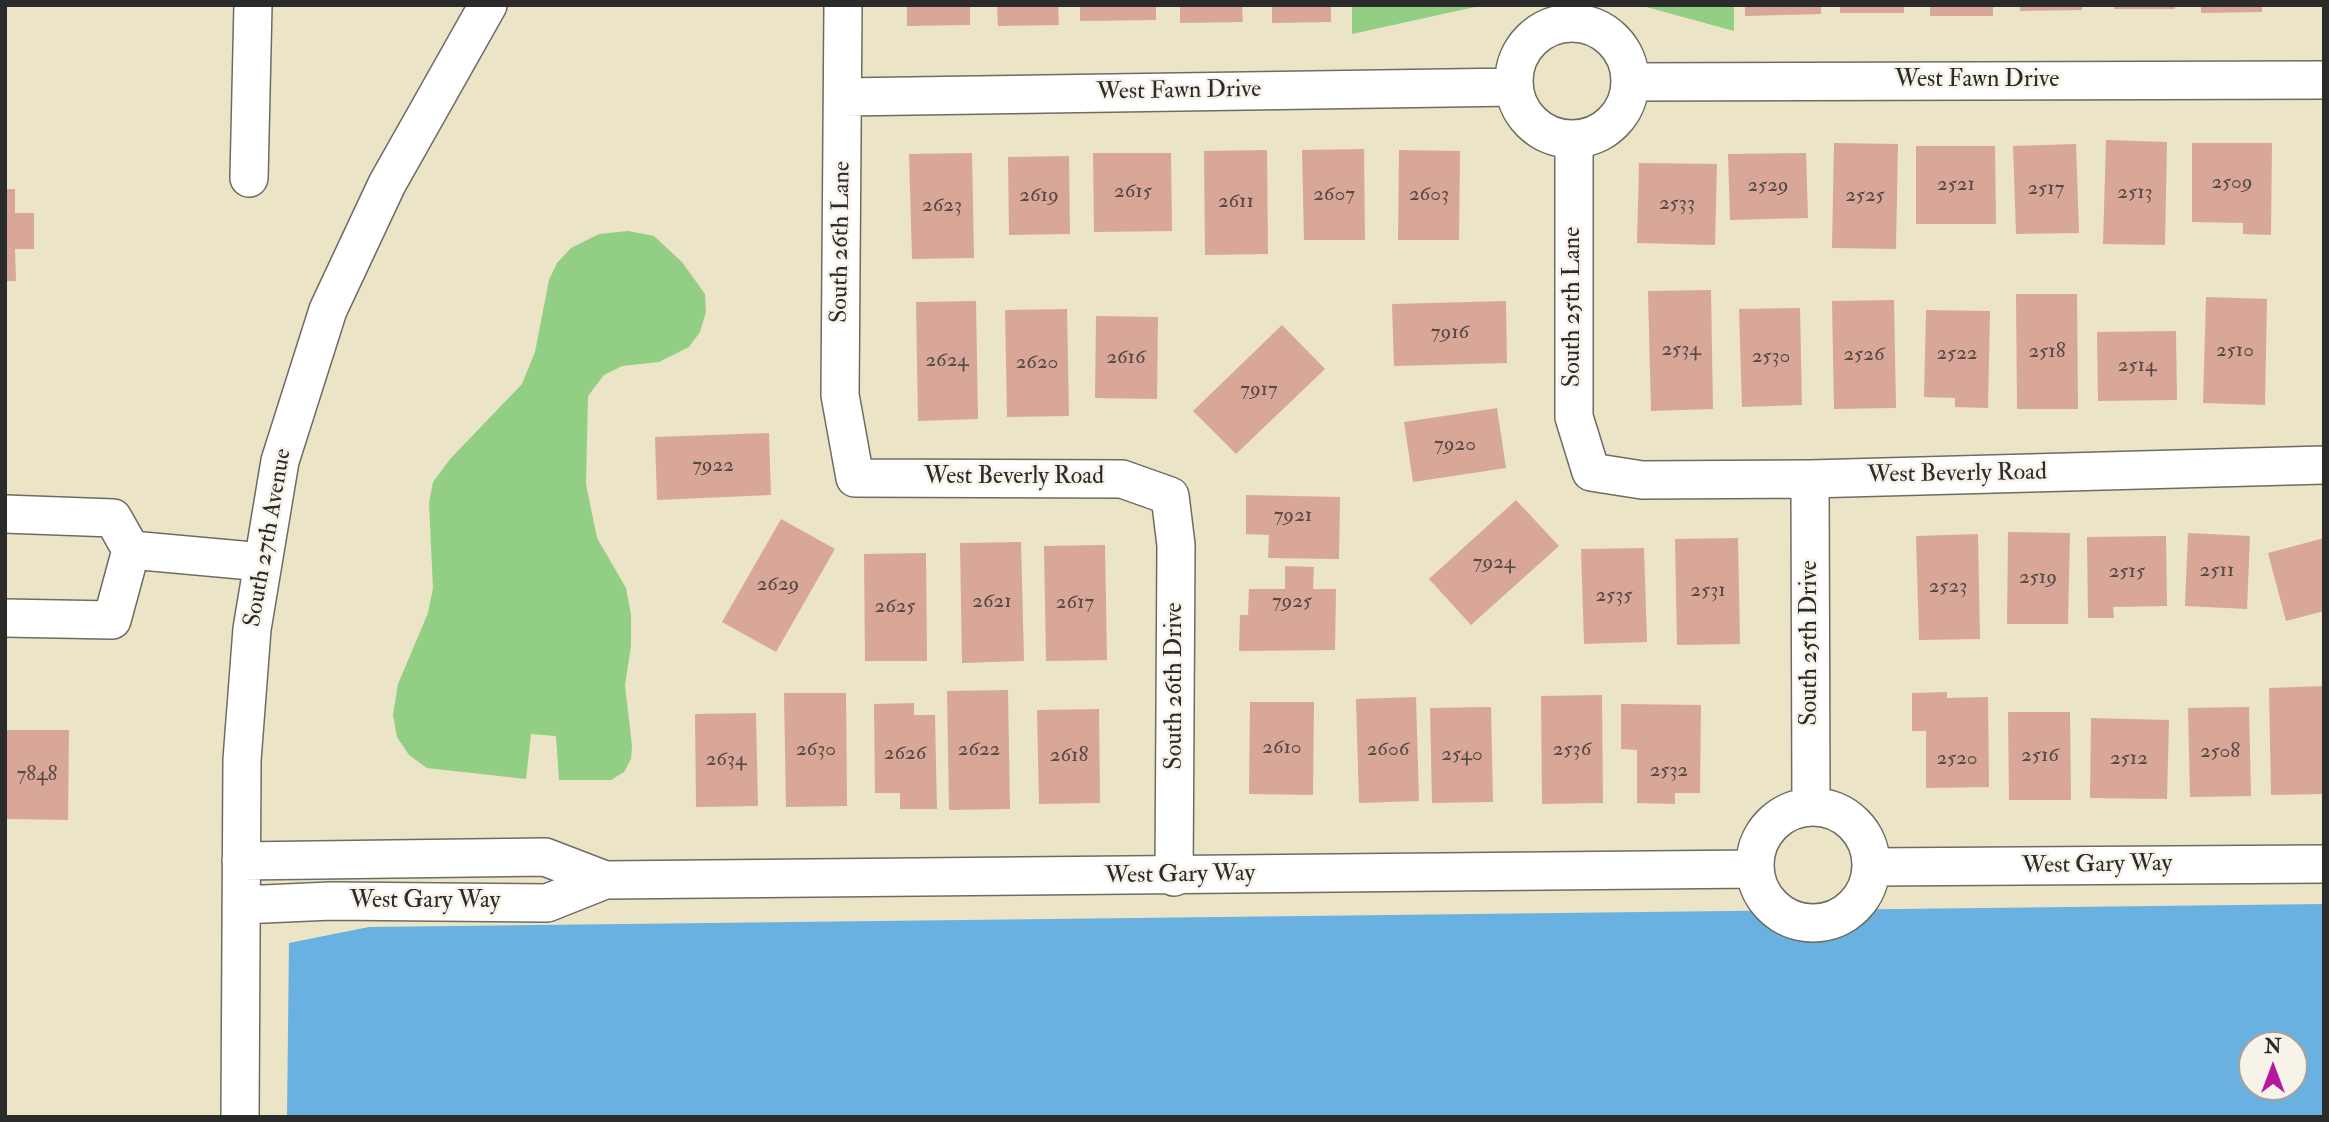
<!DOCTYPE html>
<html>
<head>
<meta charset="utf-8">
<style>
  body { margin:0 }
  #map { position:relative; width:2329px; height:1122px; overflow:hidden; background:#ebe4c7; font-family:"IM FELL Double Pica",serif }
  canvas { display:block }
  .frame { position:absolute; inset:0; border:7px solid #2b2b2b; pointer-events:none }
  .north { position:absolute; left:2238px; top:1031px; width:70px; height:70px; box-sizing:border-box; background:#f7f3e8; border:2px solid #a5a39c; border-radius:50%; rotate:0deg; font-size:19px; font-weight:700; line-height:28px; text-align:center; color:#2b2b2b }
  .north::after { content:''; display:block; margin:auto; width:24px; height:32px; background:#b5179e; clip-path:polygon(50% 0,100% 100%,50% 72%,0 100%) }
</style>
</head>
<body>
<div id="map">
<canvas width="2329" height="1122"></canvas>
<div class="frame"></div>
<div class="north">N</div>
</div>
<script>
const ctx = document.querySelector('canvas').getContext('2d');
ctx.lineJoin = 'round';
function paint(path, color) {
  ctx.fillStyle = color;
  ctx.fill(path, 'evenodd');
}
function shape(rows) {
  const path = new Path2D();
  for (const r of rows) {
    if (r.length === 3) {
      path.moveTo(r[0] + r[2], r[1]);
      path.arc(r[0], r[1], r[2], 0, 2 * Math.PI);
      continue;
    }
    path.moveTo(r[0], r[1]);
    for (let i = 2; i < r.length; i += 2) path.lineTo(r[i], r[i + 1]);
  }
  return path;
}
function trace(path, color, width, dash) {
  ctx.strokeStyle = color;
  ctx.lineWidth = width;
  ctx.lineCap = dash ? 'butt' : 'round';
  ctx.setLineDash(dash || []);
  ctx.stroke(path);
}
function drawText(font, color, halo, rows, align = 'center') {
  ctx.font = font + ' "IM FELL Double Pica",serif';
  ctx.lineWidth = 5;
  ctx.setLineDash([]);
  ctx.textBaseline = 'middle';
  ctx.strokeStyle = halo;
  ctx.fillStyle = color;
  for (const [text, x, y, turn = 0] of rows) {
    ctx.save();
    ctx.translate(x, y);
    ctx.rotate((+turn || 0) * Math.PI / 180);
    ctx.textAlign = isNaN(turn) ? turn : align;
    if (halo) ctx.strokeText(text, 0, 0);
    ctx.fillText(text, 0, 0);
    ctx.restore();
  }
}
const green = shape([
  [1352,5,1484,5,1352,34],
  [1639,5,1734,5,1734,31],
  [628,231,654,236,682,262,705,294,706,312,700,332,689,347,659,362,622,366,604,375,588,396,586,484,597,538,626,588,631,615,631,646,625,685,632,746,631,759,624,772,611,780,559,780,556,736,531,734,526,779,427,768,409,755,397,737,393,715,398,684,428,613,433,588,429,503,433,482,451,458,522,384,535,352,549,280,557,263,571,248,599,234]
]);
const water = shape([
  [2324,904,2324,1117,287,1117,289,943,369,927],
  [2252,1045,2294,1045,2294,1087,2252,1087]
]);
const building = shape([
  [907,5,970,5,970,25,907,26],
  [997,5,1058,5,1059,25,998,26],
  [1080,5,1156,5,1156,20,1080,21],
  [1180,5,1242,5,1243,22,1180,23],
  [1272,5,1331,5,1331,22,1272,23],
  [1745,5,1821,5,1821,14,1745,16],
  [1840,5,1904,5,1904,13,1840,13],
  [1930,5,1993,5,1993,16,1930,16],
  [2020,5,2082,5,2082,10,2020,11],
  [2114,5,2175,5,2175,9,2114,9],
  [2201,5,2262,5,2262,12,2201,13],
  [2106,140,2167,142,2165,245,2103,244],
  [1834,143,1898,144,1896,249,1832,248],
  [2192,143,2272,143,2271,235,2243,234,2243,223,2192,222],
  [2076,144,2079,233,2016,234,2013,146],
  [1916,146,1995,146,1996,224,1916,224],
  [1364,149,1365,240,1304,240,1302,150],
  [1267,150,1268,254,1205,255,1204,151],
  [1399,150,1460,151,1459,240,1398,240],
  [972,153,974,258,912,259,909,154],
  [1093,153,1171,153,1172,231,1094,232],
  [1806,153,1808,218,1730,220,1728,154],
  [1069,156,1070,234,1009,235,1008,157],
  [1639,163,1717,164,1715,245,1637,243],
  [5,189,15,189,15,213,34,213,34,249,15,249,16,281,5,281],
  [1711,290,1713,409,1651,411,1648,291],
  [2016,294,2077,294,2078,409,2017,409],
  [2206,297,2267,299,2265,405,2203,403],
  [1894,300,1896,408,1834,409,1832,301],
  [976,301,978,419,918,421,916,302],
  [1506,301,1507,363,1394,366,1392,304],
  [1800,308,1802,405,1742,407,1739,309],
  [1067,309,1069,416,1007,417,1005,310],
  [1926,310,1990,311,1988,408,1955,407,1955,398,1924,397],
  [1096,316,1158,317,1157,399,1095,398],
  [1282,325,1325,369,1236,454,1193,411],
  [2176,331,2177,400,2098,401,2097,332],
  [1497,408,1506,468,1413,482,1404,422],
  [769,433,771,495,657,500,655,437],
  [1246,495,1340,497,1339,559,1268,558,1269,535,1246,534],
  [1516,500,1559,546,1471,625,1429,579],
  [781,519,835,549,776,652,722,622],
  [2008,532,2070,533,2068,624,2007,624],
  [2188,533,2250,536,2247,609,2185,606],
  [1978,534,1980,639,1919,640,1916,536],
  [2166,536,2167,606,2113,607,2114,618,2088,618,2087,537],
  [1738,538,1740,644,1677,645,1675,539],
  [2324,538,2324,611,2286,621,2268,553],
  [1021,542,1024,661,962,663,960,543],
  [1105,545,1107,660,1046,661,1044,546],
  [1644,548,1647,642,1584,644,1581,549],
  [926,553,927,661,865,661,864,554],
  [1285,566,1314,567,1313,589,1336,589,1335,650,1239,651,1240,615,1248,615,1249,589,1285,589],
  [2324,686,2324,794,2271,795,2269,688],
  [1008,690,1010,809,949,810,947,691],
  [1947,692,1947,698,1988,697,1989,787,1926,788,1926,731,1912,731,1912,693],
  [784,693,846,693,847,806,786,807],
  [1602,695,1603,803,1542,804,1541,696],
  [1416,697,1419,801,1359,803,1356,699],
  [1250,702,1314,702,1313,795,1249,794],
  [914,703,914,715,935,715,937,809,900,809,900,793,875,793,874,704],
  [1621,704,1701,705,1700,793,1675,793,1675,804,1637,803,1637,750,1621,749],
  [1491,707,1493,802,1432,803,1430,708],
  [2249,707,2251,796,2190,797,2188,708],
  [1099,709,1100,803,1039,804,1037,710],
  [2008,712,2070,712,2071,800,2009,800],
  [756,713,758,806,696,807,695,714],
  [2091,718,2169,720,2167,799,2090,798],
  [5,730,69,730,68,820,5,819]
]);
const minor = shape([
  [843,5,840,395,855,478,1122,479,1170,496,1176,545,1174,877],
  [1572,81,58],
  [1631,82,2324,80],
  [844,97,1514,87],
  [1574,139,1574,417,1591,472,1642,480,1810,479,2324,465],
  [249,178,253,5],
  [1810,479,1811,807],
  [5,514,113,518,131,550,112,620,5,618],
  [131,550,263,562],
  [1813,865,58],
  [241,861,545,857,605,880],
  [1871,867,2324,864],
  [241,905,331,901,547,903,605,880,1755,869],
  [240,1117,242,760,252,629,280,461,328,310,387,184,488,5]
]);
const numberNames = [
  ["2509",2232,183],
  ["2521",1956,185],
  ["2529",1768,186],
  ["2517",2046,189],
  ["2615",1133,192],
  ["2513",2135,193],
  ["2607",1334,195],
  ["2603",1429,195],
  ["2619",1039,196],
  ["2525",1865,196],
  ["2611",1236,202],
  ["2533",1677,204],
  ["2623",942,206],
  ["7916",1450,333],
  ["2534",1681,350],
  ["2510",2235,351],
  ["2518",2047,352],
  ["2522",1957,354],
  ["2526",1864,355],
  ["2530",1771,357],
  ["2616",1126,358],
  ["2624",947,361],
  ["2620",1037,363],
  ["2514",2137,366],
  ["7917",1259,390],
  ["7920",1455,445],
  ["7922",713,466],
  ["7921",1293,516],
  ["7924",1494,563],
  ["2511",2217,571],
  ["2515",2127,572],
  ["2519",2038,578],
  ["2629",778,585],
  ["2523",1948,587],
  ["2531",1708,591],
  ["2535",1614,596],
  ["2621",992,602],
  ["7925",1292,602],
  ["2617",1075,603],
  ["2625",895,607],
  ["2610",1282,748],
  ["2630",816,750],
  ["2622",979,750],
  ["2606",1388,750],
  ["2536",1572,750],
  ["2508",2220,752],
  ["2626",905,754],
  ["2540",1462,755],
  ["2618",1069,756],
  ["2516",2040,756],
  ["2520",1957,759],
  ["2512",2129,759],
  ["2634",726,760],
  ["2532",1669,771],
  ["7848",37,775]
];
const streetNames = [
  ["West Fawn Drive",1977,81],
  ["West Fawn Drive",1179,92,-1],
  ["South 26th Lane",842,242,-89],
  ["South 25th Lane",1574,307,-90],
  ["West Beverly Road",1957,475,-1],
  ["West Beverly Road",1014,478],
  ["South 27th Avenue",269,538,-80],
  ["South 25th Drive",1811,643,-90],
  ["South 26th Drive",1176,686,-90],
  ["West Gary Way",2097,866,-1],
  ["West Gary Way",1180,876,-1],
  ["West Gary Way",425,902]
];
paint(green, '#92ce83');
paint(water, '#69b1e0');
paint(building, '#d9a797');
trace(minor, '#6e6c62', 40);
trace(minor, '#fff', 37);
drawText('21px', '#564a46', null, numberNames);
drawText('24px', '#2b2b2b', '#f7f3e8', streetNames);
</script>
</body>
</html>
